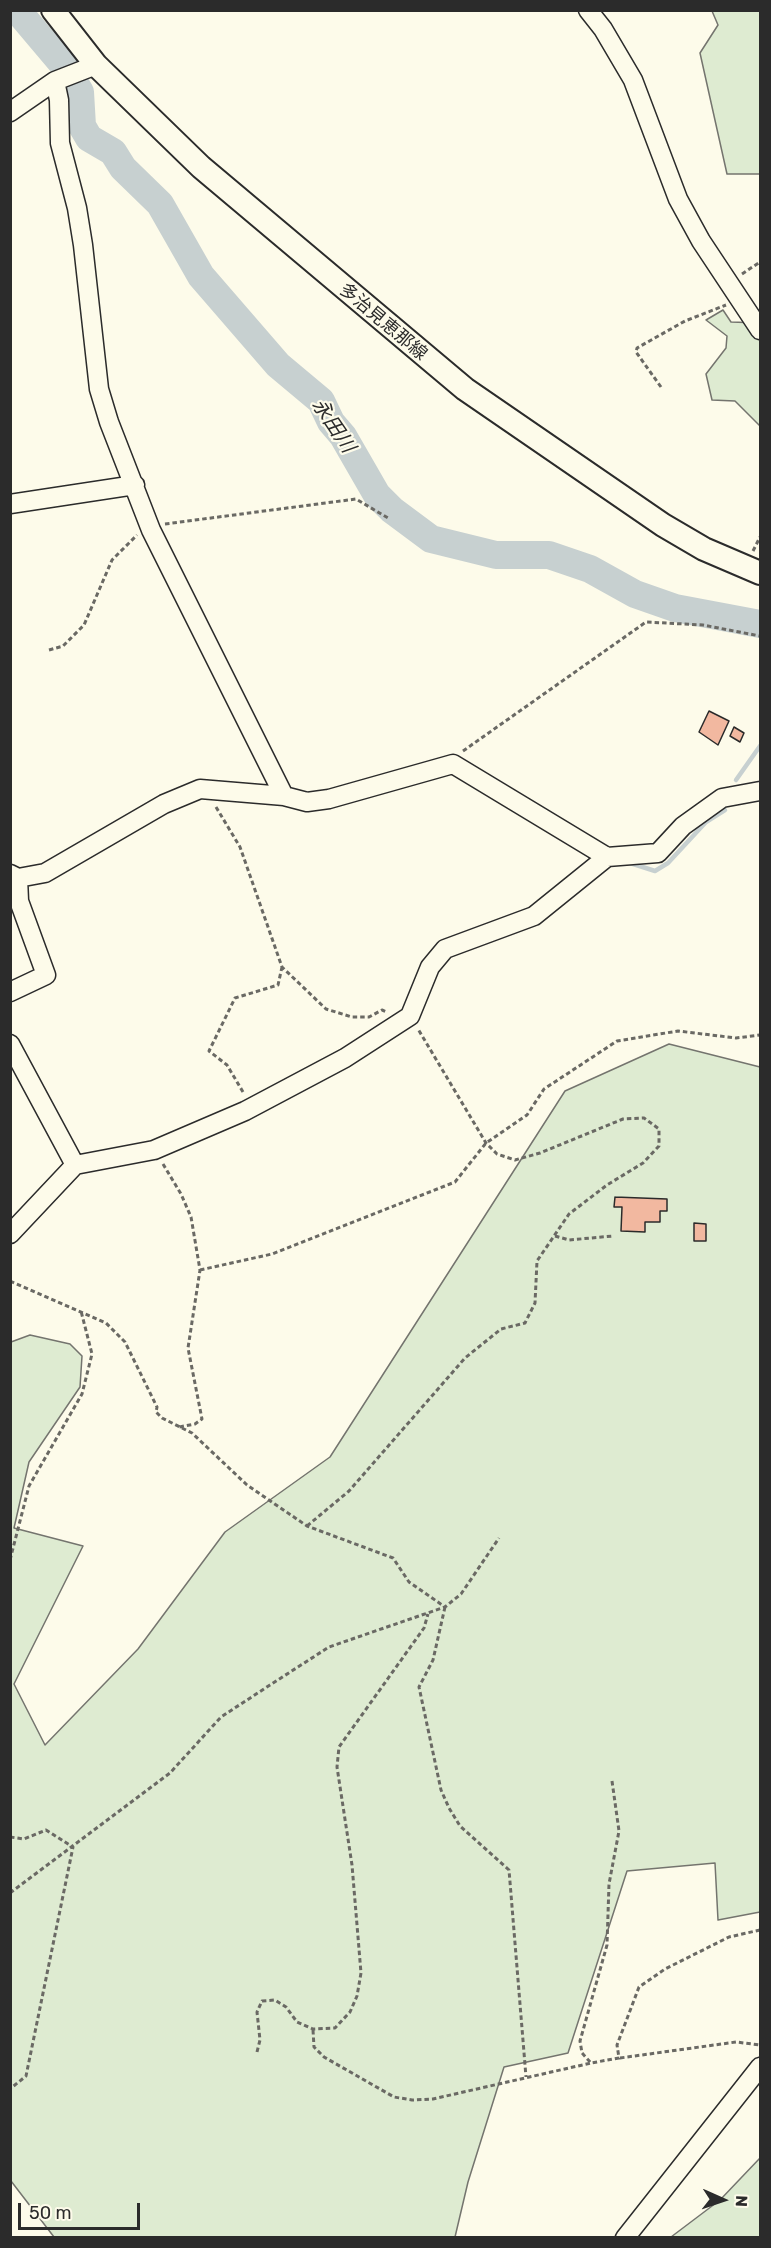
<!DOCTYPE html>
<html>
<head>
<meta charset="utf-8">
<style>
  body { margin:0 }
  #map { position:relative; width:771px; height:2248px; overflow:hidden; background:#fdfbea; font-family:Rubik,sans-serif }
  canvas { display:block }
  .frame { position:absolute; inset:0; border:12px solid #2b2b2b; pointer-events:none }
  .north { position:absolute; left:693px; top:2170px; width:60px; height:60px; -webkit-text-stroke:4px #fdfbea; paint-order:stroke; rotate:93deg; font-size:16px; font-weight:700; line-height:24px; text-align:center; color:#2b2b2b }
  .north::after { content:''; display:block; margin:auto; width:21px; height:27px; background:#2b2b2b; clip-path:polygon(50% 0,100% 100%,50% 72%,0 100%) }
  .scale { position:absolute; left:18px; top:2203px; width:122px; height:27px; box-sizing:border-box; border:3px solid #2b2b2b; border-top:0; padding-left:8px; font-size:18px; line-height:21px; white-space:nowrap; color:#2b2b2b; -webkit-text-stroke:4px #fdfbea; paint-order:stroke }
</style>
</head>
<body>
<div id="map">
<canvas width="771" height="2248"></canvas>
<div class="frame"></div>
<div class="north">N</div>
<div class="scale">50 m</div>
</div>
<script>
const ctx = document.querySelector('canvas').getContext('2d');
ctx.lineJoin = 'round';
function paint(path, color) {
  ctx.fillStyle = color;
  ctx.fill(path, 'evenodd');
}
function shape(rows) {
  const path = new Path2D();
  for (const r of rows) {
    path.moveTo(r[0], r[1]);
    for (let i = 2; i < r.length; i += 2) path.lineTo(r[i], r[i + 1]);
  }
  return path;
}
function trace(path, color, width, dash) {
  ctx.strokeStyle = color;
  ctx.lineWidth = width;
  ctx.lineCap = dash ? 'butt' : 'round';
  ctx.setLineDash(dash || []);
  ctx.stroke(path);
}
function drawText(font, color, halo, rows, align = 'center') {
  ctx.font = font + ' Rubik,"Noto Sans JP",sans-serif';
  ctx.lineWidth = 4.5;
  ctx.setLineDash([]);
  ctx.textBaseline = 'middle';
  ctx.strokeStyle = halo;
  ctx.fillStyle = color;
  for (const [text, x, y, turn = 0] of rows) {
    ctx.save();
    ctx.translate(x, y);
    ctx.rotate((+turn || 0) * Math.PI / 180);
    ctx.textAlign = isNaN(turn) ? turn : align;
    if (halo) ctx.strokeText(text, 0, 0);
    ctx.fillText(text, 0, 0);
    ctx.restore();
  }
}
const green = shape([
  [712,11,760,11,760,174,727,174,700,53,718,25,712,11],
  [723,310,731,322,760,323,760,426,735,401,712,400,706,374,726,348,727,336,706,320,723,310],
  [669,1044,760,1067,760,1912,718,1920,715,1863,627,1871,568,2053,504,2067,468,2182,455,2237,54,2237,11,2181,11,1342,30,1335,70,1344,82,1356,80,1387,29,1462,14,1528,83,1546,14,1684,45,1745,138,1649,225,1532,330,1457,565,1091,669,1044],
  [760,2158,760,2237,671,2237,720,2200,760,2158]
]);
const stream = shape([
  [736,780,760,746],
  [627,862,655,871,668,863,706,822,725,810]
]);
const river = shape([
  [17,10,66,68,80,92,82,126,89,138,113,152,123,168,160,204,201,276,278,365,321,401,331,422,343,436,377,495,392,510,431,539,496,555,549,555,590,569,635,594,675,608,760,624]
]);
const building = shape([
  [709,711,729,721,718,745,699,732,709,711],
  [734,727,744,733,740,742,730,736,734,727],
  [615,1197,667,1199,667,1211,660,1211,660,1222,645,1222,645,1232,621,1231,622,1207,614,1207,615,1197],
  [694,1223,706,1224,706,1241,694,1241,694,1223]
]);
const path = shape([
  [742,274,760,262],
  [661,387,636,352,637,348,685,321,726,305],
  [165,524,356,499,388,518],
  [753,551,760,537],
  [49,650,63,646,84,625,112,560,137,535],
  [463,751,646,622,703,625,760,636],
  [216,807,240,847,282,967,326,1009,352,1017,369,1017,382,1010,387,1012],
  [243,1092,227,1065,209,1051,235,998,278,985,282,967],
  [163,1164,181,1194,191,1217,200,1270,188,1348,202,1419,195,1424,179,1427],
  [555,1236,569,1240,613,1236],
  [200,1270,272,1254,455,1182,486,1143,527,1115,544,1089,617,1041,678,1031,736,1038,760,1035],
  [10,1281,106,1323,125,1342,157,1407,156,1412,162,1418,192,1433,247,1485,307,1526,393,1558,409,1582,445,1607],
  [307,1526,349,1491,465,1358,501,1329,525,1323,535,1303,537,1261,569,1214,607,1185,643,1163,659,1146,659,1129,644,1118,623,1119,540,1153,515,1160,497,1154,486,1143,418,1029],
  [10,1560,29,1486,82,1394,92,1354,81,1311],
  [445,1607,433,1660,419,1687,441,1790,449,1808,460,1826,509,1870,526,2077],
  [612,1781,619,1831,609,1884,607,1945,580,2041,582,2053,591,2063,619,2058,617,2045,639,1987,665,1969,729,1937,760,1930],
  [10,1837,24,1839,46,1830,73,1847,26,2076,10,2089],
  [10,1893,170,1773,221,1717,270,1685,329,1647,445,1607,461,1594,499,1538],
  [313,2030,314,2047,324,2057,394,2097,412,2100,433,2099,591,2063],
  [257,2052,260,2040,257,2012,262,2001,275,2000,286,2007,297,2022,313,2029,335,2028,350,2012,357,1996,361,1973,352,1865,337,1767,339,1747,424,1628,428,1614],
  [620,2058,736,2042,760,2045]
]);
const minor = shape([
  [588,10,603,29,633,80,678,199,701,241,760,330],
  [55,81,59,100,60,143,77,208,83,245,99,389,109,422,151,530,284,796],
  [10,112,55,81,96,65],
  [10,504,135,485],
  [10,874,18,878,45,873,164,804,200,789,284,796,307,802,329,799,453,764,607,857,658,853,683,826,722,798,760,791],
  [10,992,46,975,19,901,18,878],
  [10,1044,75,1165],
  [10,1234,75,1165,154,1150,245,1111,345,1058,410,1016,430,967,445,949,534,916,607,857],
  [625,2238,760,2067]
]);
const major = shape([
  [53,10,96,65,201,167,465,389,663,525,704,549,760,573]
]);
const streetNames = [
  ["多治見恵那線",383,322,40]
];
const waterNames = [
  ["永田川",333,426,56]
];
paint(green, '#deebd1');
trace(green, '#74746e', 1.5);
trace(stream, '#c7d0d0', 4.5);
trace(river, '#c7d0d0', 28);
paint(building, '#f2b8a0');
trace(building, '#2b2b2b', 1.5);
trace(minor, '#2b2b2b', 21);
trace(major, '#2b2b2b', 26);
trace(path, '#6a6964', 3, [4.5, 3]);
trace(minor, '#fdfbea', 18);
trace(major, '#fdfbea', 22);
drawText('18px', '#2b2b2b', '#fdfbea', streetNames);
drawText('italic 20px', '#2b2b2b', '#fdfbea', waterNames);
</script>
</body>
</html>
